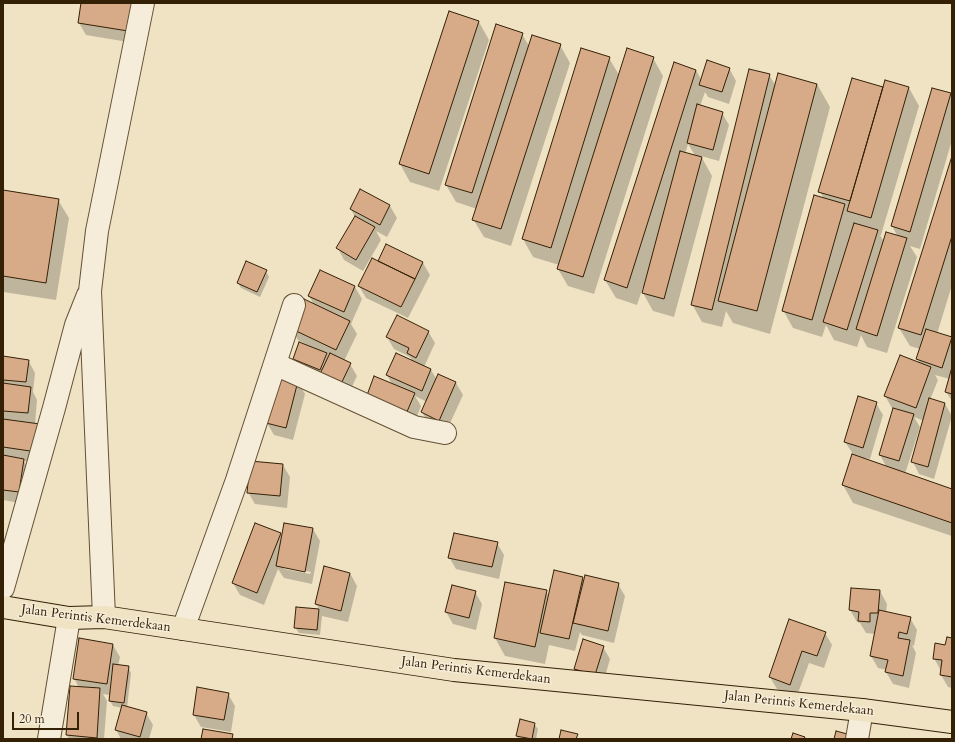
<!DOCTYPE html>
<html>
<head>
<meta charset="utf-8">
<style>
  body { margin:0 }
  #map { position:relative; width:955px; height:742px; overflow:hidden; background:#efe3c4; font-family:Cardo,serif }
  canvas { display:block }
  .frame { position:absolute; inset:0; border:4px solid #342005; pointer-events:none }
  .scale { position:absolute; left:12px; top:712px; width:67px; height:18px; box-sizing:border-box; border:2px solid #342005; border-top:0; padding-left:5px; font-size:12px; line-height:14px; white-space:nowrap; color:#342005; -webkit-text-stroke:3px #f5edd9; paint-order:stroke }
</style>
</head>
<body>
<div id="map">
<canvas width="955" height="742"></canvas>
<div class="frame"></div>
<div class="scale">20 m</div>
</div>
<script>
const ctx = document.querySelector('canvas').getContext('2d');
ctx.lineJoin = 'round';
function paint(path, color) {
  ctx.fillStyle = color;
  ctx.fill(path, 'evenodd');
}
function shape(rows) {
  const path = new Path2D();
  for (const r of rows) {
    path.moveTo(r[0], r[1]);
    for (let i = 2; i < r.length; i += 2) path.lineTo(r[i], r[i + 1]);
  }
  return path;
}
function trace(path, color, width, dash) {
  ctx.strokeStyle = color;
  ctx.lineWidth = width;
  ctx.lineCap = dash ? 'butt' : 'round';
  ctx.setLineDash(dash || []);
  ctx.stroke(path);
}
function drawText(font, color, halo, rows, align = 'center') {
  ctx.font = font + ' Cardo,serif';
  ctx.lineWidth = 3;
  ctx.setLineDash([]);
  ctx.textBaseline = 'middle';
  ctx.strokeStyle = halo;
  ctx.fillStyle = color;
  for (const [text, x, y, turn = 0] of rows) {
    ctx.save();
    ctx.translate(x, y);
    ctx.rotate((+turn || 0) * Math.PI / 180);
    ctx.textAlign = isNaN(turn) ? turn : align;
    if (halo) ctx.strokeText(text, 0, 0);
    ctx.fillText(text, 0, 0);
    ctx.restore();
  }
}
const shadow = shape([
  [82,3,138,3,134,43,86,35,79,23],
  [479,22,489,40,439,191,410,182,400,164],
  [522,34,529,46,560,45,570,63,511,246,484,237,473,219,477,209,456,202,446,185],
  [609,58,619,75,653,58,663,76,594,294,568,286,558,269,559,265,533,257,523,239],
  [729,68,736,81,729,104,708,97,705,92,700,106,722,113,729,125,719,161,701,156,712,176,674,317,653,311,643,293,644,288,643,287,637,305,616,298,605,280,696,70,702,81],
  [688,144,696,157,685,154],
  [769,75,776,86,817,84,830,107,770,334,733,323,726,311,722,327,702,322,692,304],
  [884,88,909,88,919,106,881,235,880,235,884,242,898,237,892,226,950,94,952,97,952,140,920,249,910,246,917,257,887,353,867,347,861,335,857,347,834,340,826,325,822,337,793,328,783,310,824,199,820,192],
  [952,159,952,285,937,334,951,338,952,340,952,401,946,392,950,379,935,375,938,380,930,400,945,404,952,416,934,479,919,474,913,462,924,421,914,417,920,427,905,474,952,490,952,536,853,503,843,485,853,454,845,442,876,403,883,415,870,459,865,458,864,459,887,468,880,455,894,409,892,408,885,396,920,364,917,359,920,349,910,346,899,328],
  [361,190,390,206,397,218,387,237,376,231,381,240,363,271,344,260,338,248,355,217,351,209],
  [3,191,58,200,69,218,56,300,3,292],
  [378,262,423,263,430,275,408,318,366,298,359,286],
  [266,271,269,277,260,297,241,288,238,283],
  [320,271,355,287,362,299,351,324,357,334,344,361,350,364,357,376,347,397,297,365,294,359,309,347,309,346,298,340,291,328,314,305,309,296],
  [428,331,435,343,424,367,431,370,437,380,439,375,456,383,463,395,446,432,429,424,422,412,427,402,415,396,421,406,413,426,393,386,387,375,413,362,410,357,394,349,387,337],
  [3,357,28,360,35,373,33,392,37,400,35,424,43,464,24,461,30,472,25,504,3,500],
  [298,382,305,394,293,440,274,435,267,423],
  [283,465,290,477,287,508,255,504,248,492],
  [313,529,320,541,312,584,284,578,278,569,264,605,240,595,233,583,280,534,282,538],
  [284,567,311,572,310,574,284,569],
  [497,543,504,555,499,579,456,569,449,557],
  [350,573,357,586,348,622,322,616,320,635,299,633,295,627,297,608,320,610,316,604],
  [582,577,584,581,618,584,625,596,614,643,582,635,580,632,575,651,549,645,545,664,505,656,495,638,546,591,549,597],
  [852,589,880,591,887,604,886,613,910,618,917,630,914,646,912,645,916,653,909,688,893,684,886,672,887,670,878,668,871,656,876,634,866,633,860,623,857,622,850,610],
  [475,592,482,604,476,630,453,624,446,612],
  [790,620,825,633,832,645,824,668,809,663,797,696,777,689,770,677],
  [952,639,952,688,948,687,941,675,941,671,934,658],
  [113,645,120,657,118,666,128,667,131,673,127,708,146,713,153,725,149,739,121,739,116,730,122,708,113,706,110,701,110,695,103,694,107,701,104,739,69,739,67,735,71,687,79,688,74,678],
  [603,647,610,659,602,687,582,680,575,668],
  [228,694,235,706,231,732,201,727,194,715],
  [520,721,534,724,538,729,536,739,518,739,517,736]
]);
const building = shape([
  [81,3,132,3,128,31,78,23,81,3],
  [449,11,479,21,429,174,399,164,449,11],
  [496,24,523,33,472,193,445,185,496,24],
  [532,35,561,44,501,229,472,220,532,35],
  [581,48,610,57,551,248,522,239,581,48],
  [627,48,654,57,583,277,557,269,627,48],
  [707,60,730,68,722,92,699,85,707,60],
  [674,62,696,70,627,288,604,280,674,62],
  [749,69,770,74,712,310,691,305,749,69],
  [778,73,817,84,757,311,718,301,778,73],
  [852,78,883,87,850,201,818,192,852,78],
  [885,80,909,87,871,218,847,211,885,80],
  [932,88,951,93,910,232,891,226,932,88],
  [697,104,723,112,713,150,687,143,697,104],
  [680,151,702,157,664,299,642,293,680,151],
  [952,156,952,236,921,335,898,328,952,156],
  [360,189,390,205,380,225,350,209,360,189],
  [3,190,59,199,46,283,3,276,3,190],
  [814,195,845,204,812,320,782,311,814,195],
  [355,216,375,227,356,260,336,248,355,216],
  [854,223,878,230,847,330,823,322,854,223],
  [886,232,907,238,877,336,856,329,886,232],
  [386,244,423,262,415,279,378,261,386,244],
  [372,258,415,279,401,307,358,286,372,258],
  [246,261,267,270,257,292,237,283,246,261],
  [320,270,355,286,344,312,308,296,320,270],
  [304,299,350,321,336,350,290,328,304,299],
  [397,315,429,331,416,358,407,353,409,348,386,337,397,315],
  [926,329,952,337,942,368,916,359,926,329],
  [299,342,327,353,320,370,293,359,299,342],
  [330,353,351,363,340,386,319,376,330,353],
  [396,353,431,369,422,391,386,375,396,353],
  [900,355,931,367,916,408,884,396,900,355],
  [3,356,29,360,26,382,3,380,3,356],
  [952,367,952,394,945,392,952,367],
  [438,374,456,382,439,421,421,412,438,374],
  [277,375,298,381,286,428,266,423,277,375],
  [374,376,415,393,406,414,366,398,374,376],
  [3,383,31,387,28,413,3,411,3,383],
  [858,396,877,402,863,448,844,442,858,396],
  [929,398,945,403,928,467,911,462,929,398],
  [893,408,914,414,899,461,879,455,893,408],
  [3,419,40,424,37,452,3,447,3,419],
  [852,454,952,489,952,523,842,485,852,454],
  [3,455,24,459,19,492,3,490,3,455],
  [250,461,283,464,280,496,247,493,250,461],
  [255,523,281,533,257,593,232,583,255,523],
  [284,523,313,528,305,572,276,566,284,523],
  [454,533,498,542,492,567,448,558,454,533],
  [324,566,350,573,341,611,315,604,324,566],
  [554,570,583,577,569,639,540,633,554,570],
  [585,575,619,583,608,631,573,623,585,575],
  [505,582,547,590,535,647,494,638,505,582],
  [452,585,476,591,469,618,445,612,452,585],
  [851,588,880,590,878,613,870,613,870,622,858,621,859,612,849,610,851,588],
  [296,607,319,609,317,630,294,628,296,607],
  [879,610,911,617,907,634,899,632,898,638,910,640,903,676,885,672,888,660,870,656,879,610],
  [789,619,826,632,817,656,802,651,790,685,769,677,789,619],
  [947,637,952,638,952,677,940,675,942,660,933,659,935,643,945,645,947,637],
  [79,638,113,644,107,684,73,679,79,638],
  [583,639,604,646,595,675,574,669,583,639],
  [113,664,129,666,124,703,109,701,113,664],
  [70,686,100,688,97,738,66,735,70,686],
  [197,687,229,693,224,720,193,715,197,687],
  [122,705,147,712,140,737,115,730,122,705],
  [520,719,535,723,532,739,516,736,520,719],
  [203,729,233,734,232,739,201,739,203,729],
  [561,730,578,734,576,739,559,739,561,730],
  [836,731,851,735,850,739,834,739,836,731],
  [793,733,805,737,804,739,791,739,793,733]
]);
const street = shape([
  [275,364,414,427,445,433],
  [3,588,54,408,76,325,88,295],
  [104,617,90,291,97,231,143,3],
  [183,629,237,480,294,305],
  [49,739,69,618],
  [857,739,862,710]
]);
const primary = shape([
  [3,607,69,618,104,617,454,670,862,710,952,722]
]);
const streetNames = [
  ["Jalan Perintis Kemerdekaan",96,619,7],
  ["Jalan Perintis Kemerdekaan",476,671,7],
  ["Jalan Perintis Kemerdekaan",799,704,6]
];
paint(shadow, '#0003');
paint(building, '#d7aa88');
trace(building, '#342005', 1);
trace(street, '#635135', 24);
trace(primary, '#342005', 24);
trace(street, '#f5edd9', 22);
trace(primary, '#efe3c4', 22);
drawText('13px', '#342005', '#f5edd9', streetNames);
</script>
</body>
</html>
